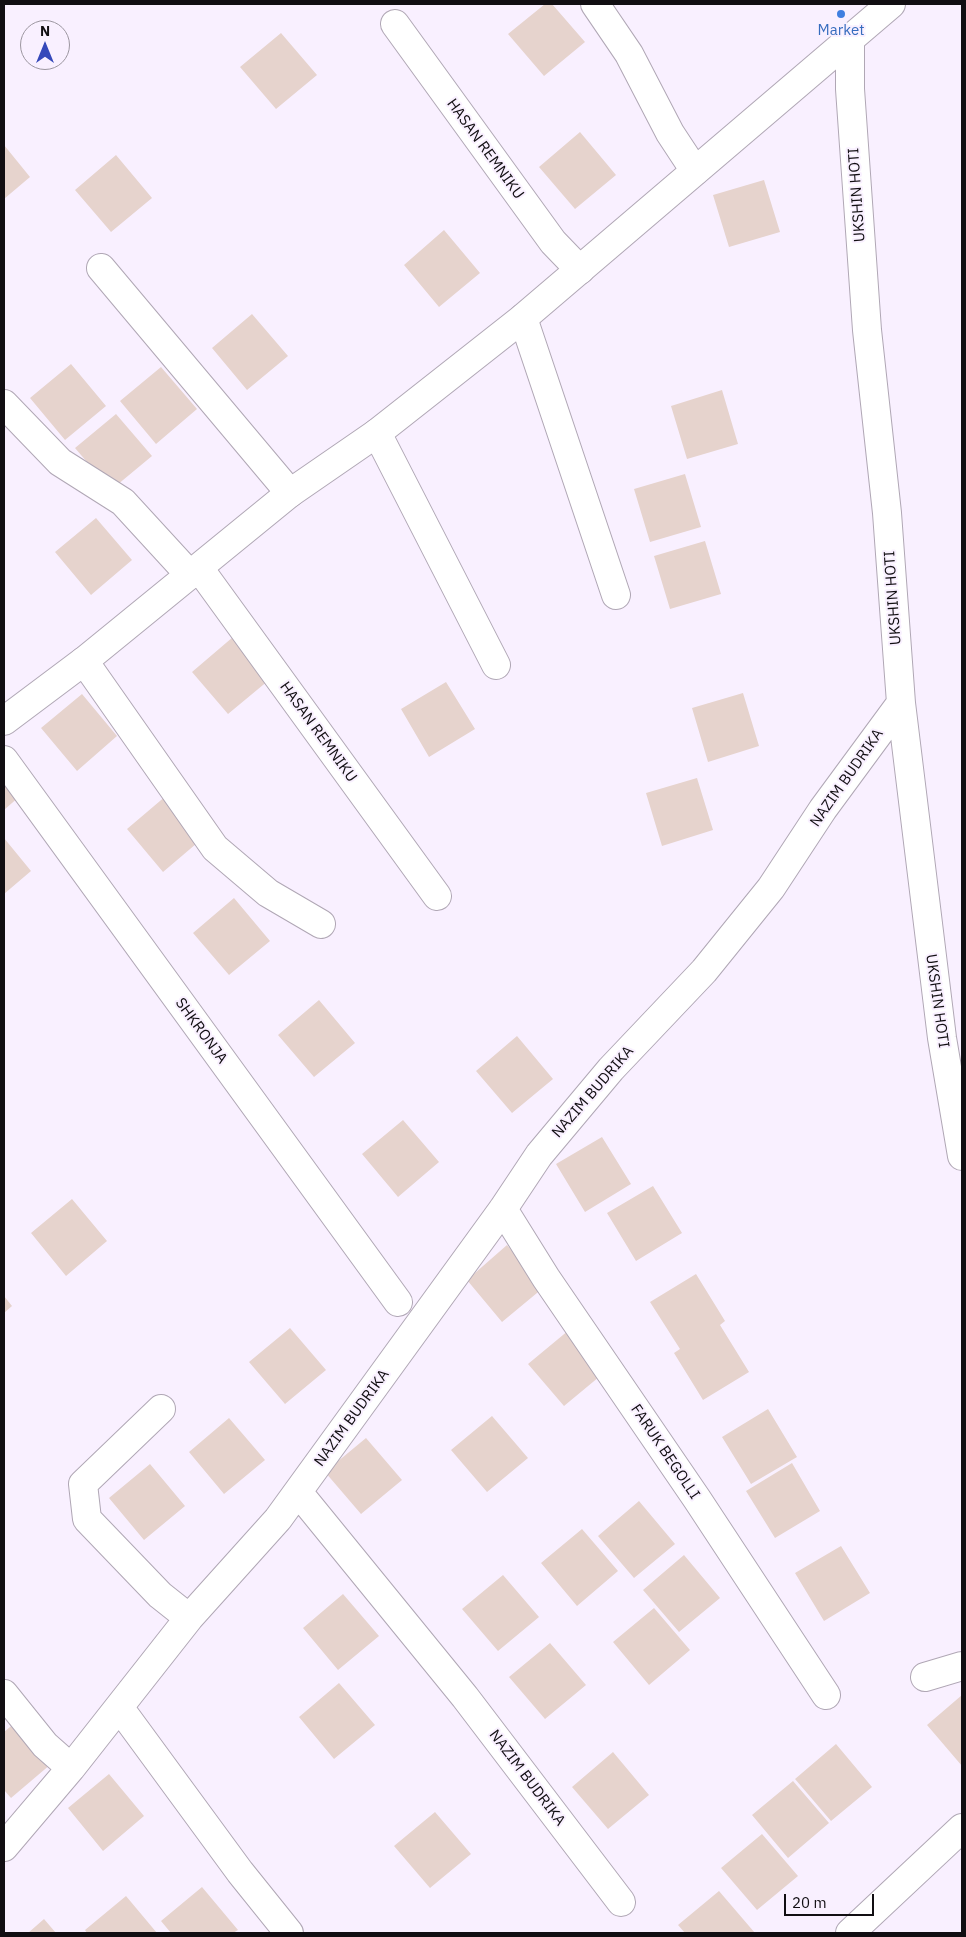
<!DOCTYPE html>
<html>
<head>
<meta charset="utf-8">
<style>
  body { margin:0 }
  #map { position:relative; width:966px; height:1937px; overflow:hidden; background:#f9f0ff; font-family:"IBM Plex Sans",sans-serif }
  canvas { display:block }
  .frame { position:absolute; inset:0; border:5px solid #110e12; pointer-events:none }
  .north { position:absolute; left:20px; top:20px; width:50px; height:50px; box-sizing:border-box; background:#f9f0ff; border:1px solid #9c96a0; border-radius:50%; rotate:0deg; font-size:14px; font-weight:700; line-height:20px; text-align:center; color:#110e12 }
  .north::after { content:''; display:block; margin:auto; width:18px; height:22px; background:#3548ba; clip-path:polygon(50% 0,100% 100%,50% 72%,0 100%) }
  .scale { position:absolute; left:784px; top:1894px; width:90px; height:22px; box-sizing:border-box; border:2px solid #110e12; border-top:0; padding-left:6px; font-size:15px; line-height:18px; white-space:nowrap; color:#110e12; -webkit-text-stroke:4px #f9f0ff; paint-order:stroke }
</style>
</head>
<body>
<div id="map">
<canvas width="966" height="1937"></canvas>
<div class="frame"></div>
<div class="north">N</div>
<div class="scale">20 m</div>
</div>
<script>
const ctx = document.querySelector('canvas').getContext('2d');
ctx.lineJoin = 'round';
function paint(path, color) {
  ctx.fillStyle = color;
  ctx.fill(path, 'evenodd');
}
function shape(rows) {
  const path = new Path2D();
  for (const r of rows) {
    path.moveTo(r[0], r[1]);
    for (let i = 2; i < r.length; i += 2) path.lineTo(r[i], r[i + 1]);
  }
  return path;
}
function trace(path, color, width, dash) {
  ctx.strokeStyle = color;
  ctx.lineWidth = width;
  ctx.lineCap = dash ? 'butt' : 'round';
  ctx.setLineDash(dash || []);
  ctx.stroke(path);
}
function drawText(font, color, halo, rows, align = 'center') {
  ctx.font = font + ' "IBM Plex Sans",sans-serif';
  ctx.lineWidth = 4;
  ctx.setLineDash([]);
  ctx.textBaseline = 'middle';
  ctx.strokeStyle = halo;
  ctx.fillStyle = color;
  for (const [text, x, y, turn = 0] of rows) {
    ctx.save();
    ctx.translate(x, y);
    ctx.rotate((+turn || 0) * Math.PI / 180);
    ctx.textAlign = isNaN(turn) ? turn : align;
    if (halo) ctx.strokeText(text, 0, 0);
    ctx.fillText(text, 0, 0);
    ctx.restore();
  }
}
const building = shape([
  [545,4,552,4,585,42,544,76,508,34],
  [281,33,317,75,276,109,240,67],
  [580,132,616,175,575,209,539,167],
  [4,145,30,177,4,199],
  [116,155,152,198,111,232,75,190],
  [764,180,780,232,729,247,713,195],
  [444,230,480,273,439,307,404,265],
  [252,314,288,356,247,390,212,348],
  [71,364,106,406,65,440,30,398],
  [161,367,197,409,156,444,120,401],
  [722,390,738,444,687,459,671,406],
  [116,414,152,456,111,490,75,448],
  [685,474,701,527,650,542,634,489],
  [96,518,132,560,91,595,55,552],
  [705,541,721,594,670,609,654,556],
  [233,637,269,680,228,714,192,672],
  [446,682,475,729,429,757,401,709],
  [743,693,759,746,708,762,692,708],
  [82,694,117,736,77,771,41,728],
  [4,776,20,796,4,810],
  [697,778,713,830,662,846,646,793],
  [167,795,203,838,163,872,127,829],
  [4,838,31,871,4,894],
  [234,898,270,941,229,975,193,933],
  [319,1000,355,1043,314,1077,278,1035],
  [517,1036,553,1079,512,1113,476,1071],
  [403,1120,439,1162,398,1197,362,1154],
  [602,1137,631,1184,585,1212,556,1164],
  [653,1186,682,1233,636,1261,607,1213],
  [72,1199,107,1241,66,1276,31,1233],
  [507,1245,543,1288,502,1322,467,1280],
  [696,1274,725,1321,720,1325,749,1372,703,1400,674,1353,680,1349,650,1302],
  [4,1296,12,1306,4,1313],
  [290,1328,326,1370,285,1404,249,1362],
  [569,1330,605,1372,564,1406,528,1364],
  [768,1409,797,1457,751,1484,722,1437],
  [492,1416,528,1458,487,1492,451,1450],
  [229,1418,265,1460,224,1494,189,1452],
  [366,1438,402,1480,361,1514,325,1472],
  [792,1463,820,1511,775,1538,746,1491],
  [150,1464,185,1506,144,1540,109,1498],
  [639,1501,675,1544,634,1578,598,1536],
  [582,1529,618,1571,577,1606,541,1563],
  [841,1546,870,1593,824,1621,795,1573],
  [684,1555,720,1598,679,1632,643,1590],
  [503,1575,539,1617,498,1651,462,1609],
  [343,1594,379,1636,338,1670,303,1628],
  [654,1608,690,1650,649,1685,613,1642],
  [550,1643,586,1685,545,1719,509,1677],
  [339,1683,375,1725,334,1759,299,1717],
  [962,1695,962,1766,927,1725],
  [16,1722,51,1764,11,1798,4,1790,4,1732],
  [836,1744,872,1787,831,1821,795,1779],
  [613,1752,649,1795,608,1829,572,1787],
  [109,1774,144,1816,103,1851,68,1808],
  [793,1781,829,1823,788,1858,752,1815],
  [435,1812,471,1854,430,1888,394,1846],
  [762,1834,798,1876,757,1910,721,1868],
  [202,1887,238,1930,233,1933,171,1933,161,1921],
  [719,1891,755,1933,685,1933,678,1925],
  [126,1896,157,1933,87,1933,85,1930],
  [44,1919,56,1933,28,1933]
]);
const street = shape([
  [595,4,629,54,670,133,695,171],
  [395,24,553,242,580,270],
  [850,38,850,89,867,330,887,513,901,703,942,1038,962,1156],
  [101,268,290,493],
  [523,318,616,595],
  [4,404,60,462,123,502,190,575],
  [377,433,496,665],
  [199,568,437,896],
  [84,661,215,848,268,893,321,924],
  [4,760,398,1302],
  [503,1209,546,1278,697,1499,826,1695],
  [161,1409,83,1484,87,1519,160,1595,189,1618],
  [298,1492,465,1697,621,1902],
  [925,1677,962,1666],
  [4,1694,45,1745,71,1768],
  [119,1707,240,1872,289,1933],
  [4,1847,71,1768,189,1618,278,1519,503,1209,539,1155,611,1069,704,971,771,888,823,809,901,703],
  [850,1933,962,1828]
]);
const secondary = shape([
  [4,721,84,661,290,493,377,433,523,318,891,4]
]);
const markers = [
  [841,14,5,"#3f7fe0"]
];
const shopNames = [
  ["Market",841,31]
];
const streetNames = [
  ["HASAN REMNIKU",485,149,54],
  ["UKSHIN HOTI",857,195,-94],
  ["UKSHIN HOTI",893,598,-94],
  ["HASAN REMNIKU",318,732,54],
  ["NAZIM BUDRIKA",847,778,-55],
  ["UKSHIN HOTI",937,1001,82],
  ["SHKRONJA",201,1031,54],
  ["NAZIM BUDRIKA",593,1092,-49],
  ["NAZIM BUDRIKA",352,1418,-54],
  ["FARUK BEGOLLI",665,1452,56],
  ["NAZIM BUDRIKA",527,1778,53]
];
paint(building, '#e6d3cd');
trace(street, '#b0a7b5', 30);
trace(secondary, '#b0a7b5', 30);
trace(street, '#fff', 28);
trace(secondary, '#fff', 28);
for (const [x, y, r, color] of markers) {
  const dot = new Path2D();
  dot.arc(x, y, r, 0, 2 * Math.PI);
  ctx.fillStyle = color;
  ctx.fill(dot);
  trace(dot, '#f9f0ff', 2);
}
drawText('15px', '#366cbe', '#f9f0ff', shopNames);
drawText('15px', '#110e12', '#f9f0ff', streetNames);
</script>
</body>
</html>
